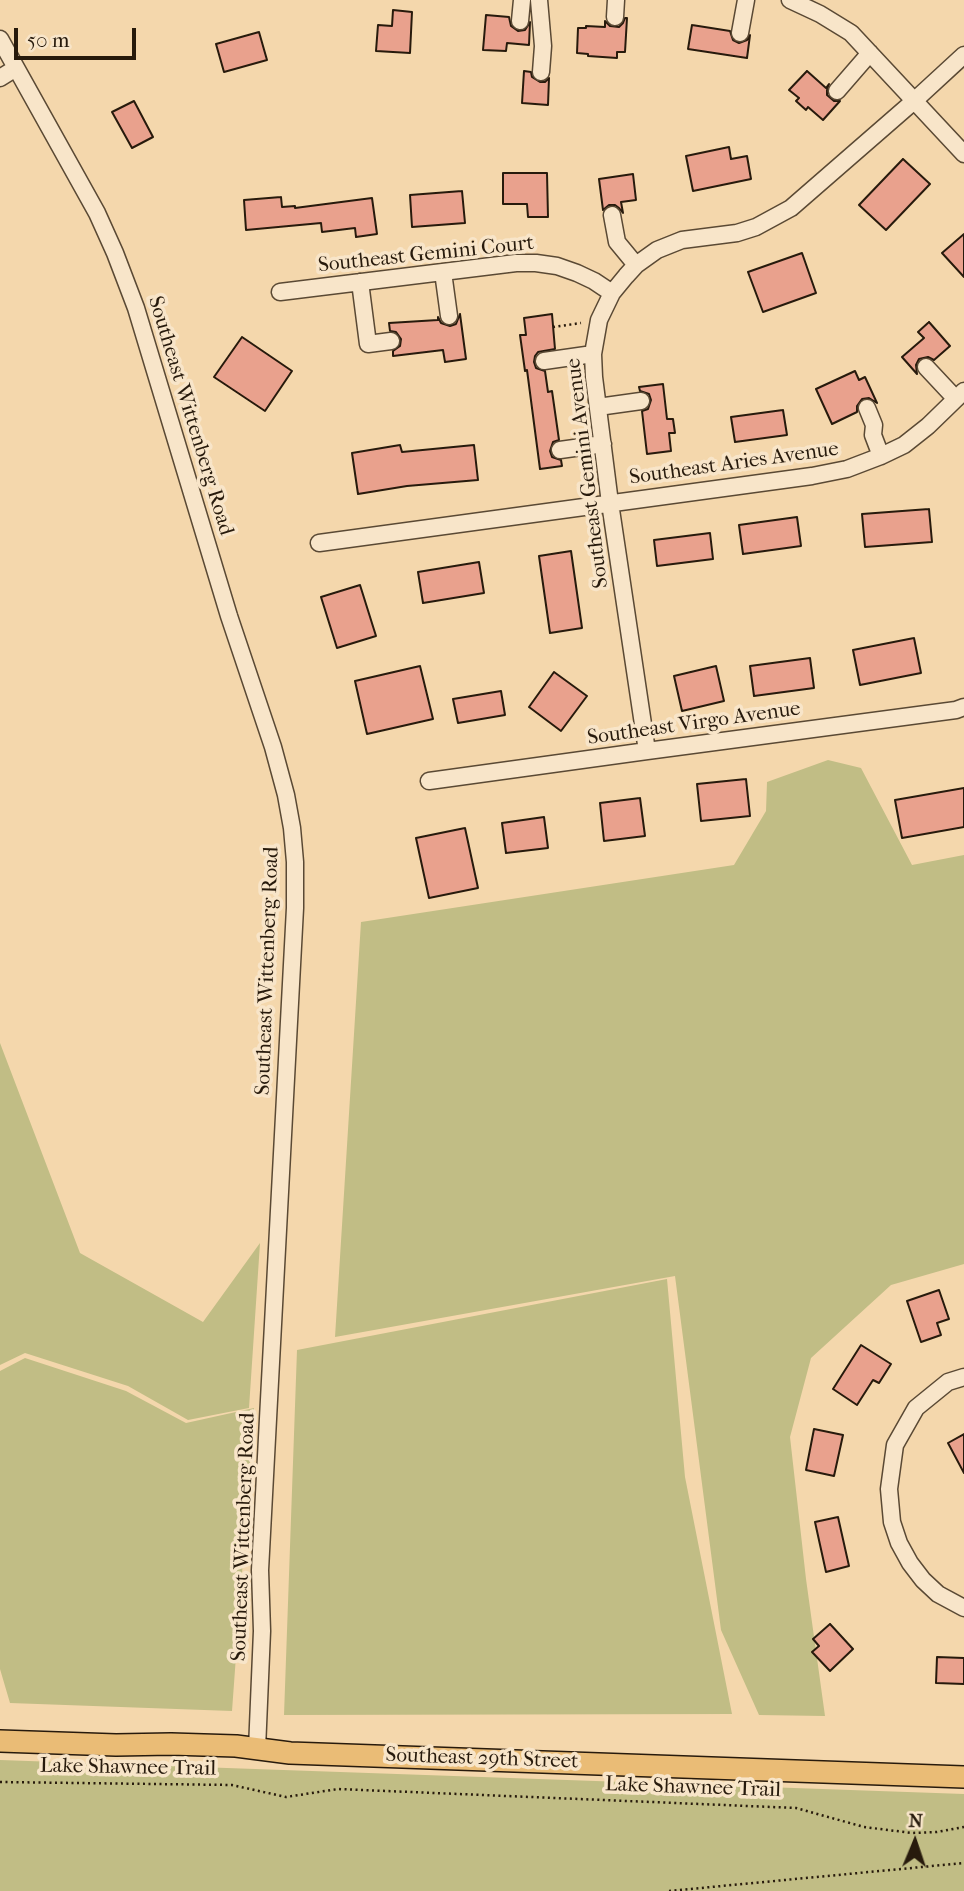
<!DOCTYPE html>
<html>
<head>
<meta charset="utf-8">
<style>
  body { margin:0 }
  #map { position:relative; width:964px; height:1891px; overflow:hidden; background:#f4d7ac; font-family:"IM FELL French Canon",serif }
  canvas { display:block }
  .north { position:absolute; left:880px; top:1807px; width:70px; height:70px; -webkit-text-stroke:5px #f8e5c9; paint-order:stroke; rotate:2deg; font-size:19px; font-weight:700; line-height:28px; text-align:center; color:#271a0c }
  .north::after { content:''; display:block; margin:auto; width:24px; height:32px; background:#271a0c; clip-path:polygon(50% 0,100% 100%,50% 72%,0 100%) }
  .scale { position:absolute; left:14px; top:28px; width:122px; height:32px; box-sizing:border-box; border:4px solid #271a0c; border-top:0; padding-left:9px; font-size:21px; line-height:24px; white-space:nowrap; color:#271a0c; -webkit-text-stroke:5px #f8e5c9; paint-order:stroke }
</style>
</head>
<body>
<div id="map">
<canvas width="964" height="1891"></canvas>
<div class="north">N</div>
<div class="scale">50 m</div>
</div>
<script>
const ctx = document.querySelector('canvas').getContext('2d');
ctx.lineJoin = 'round';
function paint(path, color) {
  ctx.fillStyle = color;
  ctx.fill(path, 'evenodd');
}
function shape(rows) {
  const path = new Path2D();
  for (const r of rows) {
    path.moveTo(r[0], r[1]);
    for (let i = 2; i < r.length; i += 2) path.lineTo(r[i], r[i + 1]);
  }
  return path;
}
function trace(path, color, width, dash) {
  ctx.strokeStyle = color;
  ctx.lineWidth = width;
  ctx.lineCap = dash ? 'butt' : 'round';
  ctx.setLineDash(dash || []);
  ctx.stroke(path);
}
function drawText(font, color, halo, rows, align = 'center') {
  ctx.font = font + ' "IM FELL French Canon",serif';
  ctx.lineWidth = 7;
  ctx.setLineDash([]);
  ctx.textBaseline = 'middle';
  ctx.strokeStyle = halo;
  ctx.fillStyle = color;
  for (const [text, x, y, turn = 0] of rows) {
    ctx.save();
    ctx.translate(x, y);
    ctx.rotate((+turn || 0) * Math.PI / 180);
    ctx.textAlign = isNaN(turn) ? turn : align;
    if (halo) ctx.strokeText(text, 0, 0);
    ctx.fillText(text, 0, 0);
    ctx.restore();
  }
}
const green = shape([
  [828,760,861,768,912,865,964,855,964,1264,891,1285,811,1358,790,1437,806,1579,825,1716,759,1715,721,1630,675,1276,335,1337,361,922,734,865,766,811,767,782],
  [0,1043,80,1253,203,1322,260,1243,249,1408,188,1420,128,1386,25,1353,0,1365],
  [667,1279,685,1477,732,1714,284,1715,297,1350],
  [25,1358,126,1391,186,1423,254,1408,232,1711,10,1703,0,1669,0,1371],
  [0,1760,964,1794,964,1891,0,1891]
]);
const building = shape([
  [393,10,412,12,410,53,376,51,378,25,392,26,393,10],
  [486,15,509,17,511,26,518,31,525,30,530,22,529,45,507,43,506,51,483,50,486,15],
  [625,18,627,18,625,52,617,52,617,58,588,56,588,54,577,53,578,28,586,28,586,26,605,27,605,21,610,26,619,27,623,23,625,18],
  [692,25,730,31,733,40,739,43,747,40,750,35,747,58,688,49,692,25],
  [259,32,267,60,224,72,216,44,259,32],
  [524,71,531,72,532,77,540,82,545,82,549,78,548,105,522,103,524,71],
  [807,71,826,88,829,84,827,90,827,95,834,101,840,101,823,120,808,107,806,110,796,101,799,98,789,90,807,71],
  [134,101,153,137,132,148,112,112,134,101],
  [729,147,731,159,747,156,751,179,693,191,686,156,729,147],
  [903,159,930,184,886,230,859,205,903,159],
  [503,173,547,173,548,217,528,217,527,204,503,204,503,173],
  [633,174,636,200,621,202,623,213,619,208,615,205,609,205,603,210,599,179,633,174],
  [462,191,465,223,412,227,410,195,462,191],
  [281,197,282,207,295,206,295,208,372,198,377,234,356,237,355,228,322,232,321,223,246,230,244,200,281,197],
  [964,234,964,277,942,253,964,234],
  [802,253,816,293,763,312,748,272,802,253],
  [460,314,466,359,445,362,443,350,393,356,393,351,400,346,401,339,396,332,390,331,389,323,438,320,438,317,441,323,450,326,456,324,460,314],
  [552,314,555,349,538,352,535,356,534,362,536,368,545,371,548,392,552,391,559,440,553,442,550,451,552,457,561,460,562,466,540,469,527,370,525,371,520,335,526,335,524,318,552,314],
  [929,322,950,346,934,360,928,357,919,359,916,365,917,374,902,357,924,338,918,332,929,322],
  [242,337,292,371,265,411,214,377,242,337],
  [855,371,859,380,865,377,877,403,869,398,862,399,857,406,857,412,832,424,816,389,855,371],
  [663,384,667,419,673,419,675,433,669,433,671,451,647,454,642,411,648,409,651,400,649,394,640,391,639,387,663,384],
  [783,410,787,435,735,442,731,417,783,410],
  [400,445,402,452,474,445,478,480,407,486,358,494,352,453,400,445],
  [929,509,932,542,865,547,862,514,929,509],
  [797,517,801,546,743,554,739,525,797,517],
  [710,533,713,559,657,566,654,540,710,533],
  [571,551,582,628,550,633,539,556,571,551],
  [479,562,484,593,423,603,418,572,479,562],
  [360,585,376,636,337,648,321,597,360,585],
  [914,638,921,673,860,685,853,650,914,638],
  [810,658,814,688,754,696,750,666,810,658],
  [420,666,433,719,367,734,355,681,420,666],
  [716,666,724,701,682,711,674,676,716,666],
  [554,672,587,696,561,731,529,707,554,672],
  [501,691,505,715,458,723,453,699,501,691],
  [746,779,750,816,701,821,697,784,746,779],
  [964,788,964,827,902,838,895,800,964,788],
  [640,798,645,836,604,841,600,803,640,798],
  [544,817,548,848,506,853,502,823,544,817],
  [465,828,478,888,429,898,416,838,465,828],
  [939,1290,949,1319,937,1323,941,1335,921,1342,907,1301,939,1290],
  [861,1345,891,1364,879,1383,873,1380,857,1405,833,1389,861,1345],
  [814,1429,843,1435,834,1476,806,1470,814,1429],
  [964,1434,964,1473,948,1443,964,1434],
  [838,1517,849,1566,826,1572,815,1522,838,1517],
  [830,1624,853,1649,830,1671,812,1652,819,1646,813,1639,830,1624],
  [937,1657,964,1658,964,1684,936,1683,937,1657]
]);
const path = shape([
  [553,327,581,323],
  [0,1782,232,1785,286,1797,338,1789,796,1808,864,1827,912,1833,937,1832,964,1827],
  [669,1891,964,1863]
]);
const minor = shape([
  [539,0,543,46,541,72],
  [790,0,820,14,851,33,964,154],
  [615,17,616,0],
  [520,21,522,0],
  [740,33,746,0],
  [0,39,97,213,115,253,136,308,229,616,273,747,286,795,292,828,295,862,295,908,260,1570,262,1631,257,1749],
  [0,78,16,68],
  [837,91,870,53],
  [612,215,617,242,636,265],
  [443,272,449,316],
  [360,282,368,344,391,341],
  [280,292,516,263,536,263,557,266,577,273,594,281,612,293],
  [544,361,593,354],
  [926,367,955,398],
  [598,407,641,401],
  [867,408,874,425,873,435,881,456],
  [560,450,603,444],
  [319,543,812,476,847,469,881,456,904,445,928,426,964,391],
  [647,751,610,503,594,377,593,354,599,320,612,293,626,276,636,265,657,250,682,240,737,233,756,227,791,208,914,101,964,55],
  [429,781,647,751,956,710,964,707],
  [964,1377,948,1382,916,1408,895,1445,889,1489,892,1522,899,1543,910,1563,923,1580,938,1594,964,1608]
]);
const major = shape([
  [0,1741,116,1745,171,1744,236,1746,290,1753,964,1777]
]);
const streetNames = [
  ["Southeast Gemini Court",426,255,-6],
  ["Southeast Wittenberg Road",190,416,73],
  ["Southeast Aries Avenue",734,464,-8],
  ["Southeast Gemini Avenue",588,473,-97],
  ["Southeast Virgo Avenue",694,724,-8],
  ["Southeast Wittenberg Road",268,971,-88],
  ["Southeast Wittenberg Road",244,1537,-88],
  ["Southeast 29th Street",482,1759,2],
  ["Lake Shawnee Trail",128,1768,1],
  ["Lake Shawnee Trail",693,1788,2]
];
paint(green, '#c1bd85');
paint(building, '#e9a18d');
trace(building, '#271a0c', 2);
trace(minor, '#5a4934', 19);
trace(major, '#271a0c', 24);
trace(path, '#271a0c', 2.5, [2, 3.5]);
trace(minor, '#f8e5c9', 16);
trace(major, '#eabc76', 21);
drawText('21px', '#271a0c', '#f8e5c9', streetNames);
</script>
</body>
</html>
